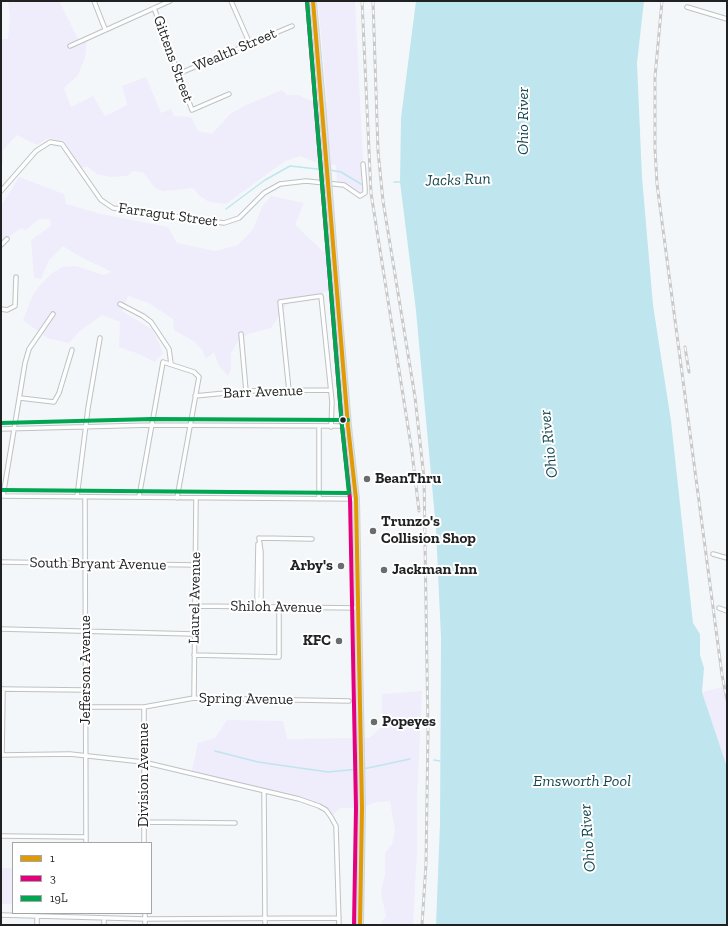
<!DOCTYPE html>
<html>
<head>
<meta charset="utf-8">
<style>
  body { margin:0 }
  #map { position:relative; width:728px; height:926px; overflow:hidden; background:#f4f7fa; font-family:"Zilla Slab",serif }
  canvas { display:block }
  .frame { position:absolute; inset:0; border:2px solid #1f2123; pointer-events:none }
  .legend { position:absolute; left:12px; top:842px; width:140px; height:72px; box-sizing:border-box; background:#fff; border:1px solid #a5a6a7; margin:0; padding:5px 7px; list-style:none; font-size:12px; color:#1f2123 }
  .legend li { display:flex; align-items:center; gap:8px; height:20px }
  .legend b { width:20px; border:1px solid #a5a6a7 }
</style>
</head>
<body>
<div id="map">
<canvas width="728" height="926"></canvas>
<div class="frame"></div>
<ul class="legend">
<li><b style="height:5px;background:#e19904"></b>1</li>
<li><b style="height:5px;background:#e5007d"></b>3</li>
<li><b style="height:5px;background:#00a651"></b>19L</li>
</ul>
</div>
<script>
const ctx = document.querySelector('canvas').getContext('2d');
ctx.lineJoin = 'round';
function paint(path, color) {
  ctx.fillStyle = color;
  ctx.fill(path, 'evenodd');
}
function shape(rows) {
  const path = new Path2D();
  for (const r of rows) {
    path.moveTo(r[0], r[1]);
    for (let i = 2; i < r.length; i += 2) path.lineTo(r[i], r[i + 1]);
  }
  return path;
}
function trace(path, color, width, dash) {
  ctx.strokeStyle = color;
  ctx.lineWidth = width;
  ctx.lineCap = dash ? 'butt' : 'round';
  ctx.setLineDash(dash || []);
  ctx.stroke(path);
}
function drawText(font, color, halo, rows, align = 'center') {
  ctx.font = font + ' "Zilla Slab",serif';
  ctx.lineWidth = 4;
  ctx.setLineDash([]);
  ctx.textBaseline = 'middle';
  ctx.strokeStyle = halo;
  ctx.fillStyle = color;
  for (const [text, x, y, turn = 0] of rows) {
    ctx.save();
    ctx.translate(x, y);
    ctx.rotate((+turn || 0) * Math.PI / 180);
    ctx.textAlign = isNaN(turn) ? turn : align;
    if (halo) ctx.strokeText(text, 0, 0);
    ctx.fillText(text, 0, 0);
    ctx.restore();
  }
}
const green = shape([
  [8,1,59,1,80,43,87,40,85,57,78,75,64,88,71,107,93,96,105,116,127,105,122,86,146,77,161,113,171,109,174,116,191,117,198,131,212,134,230,114,246,105,282,90,287,95,298,95,316,103,327,102,318,1,355,1,363,161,360,162,362,191,359,193,356,191,343,182,337,183,336,165,322,165,300,156,285,161,226,204,209,202,200,196,193,188,163,191,155,188,143,172,133,171,127,176,110,177,97,174,87,166,81,168,64,141,48,138,37,145,17,135,3,150,3,163,1,166,1,39,8,39,10,17],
  [19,177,64,194,66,204,101,214,168,227,177,243,215,251,238,245,253,229,262,207,271,196,304,203,295,225,328,256,331,290,287,304,271,328,248,334,238,341,231,353,231,369,228,376,219,366,214,352,206,359,202,350,195,342,174,330,173,319,147,302,128,296,122,311,153,330,163,353,155,362,139,354,119,347,120,322,102,315,80,331,69,343,47,338,23,320,33,295,40,285,51,274,62,267,76,266,104,275,112,272,79,256,63,246,49,260,41,279,34,278,31,240,51,226,50,219,39,219,26,230,21,228,1,243,1,206],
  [727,686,727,767,702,692],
  [422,691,417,797,417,851,413,925,382,925,381,922,386,917,381,892,385,875,385,853,392,844,395,830,390,801,376,802,362,808,340,808,331,817,326,810,299,799,191,774,198,743,215,738,227,720,283,721,287,739,369,738,382,727,382,694],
  [1,868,13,868,13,904,1,904]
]);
const water = shape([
  [416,1,644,1,637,63,642,177,653,305,671,421,693,623,700,634,700,655,704,668,702,692,727,767,727,925,436,925,440,823,441,638,436,529,416,311,400,182,401,118]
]);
const stream = shape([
  [330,170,341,172,361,184],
  [394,182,402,182],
  [226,209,265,180,290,166,326,170],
  [215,751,258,762,328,772,359,769],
  [434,760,440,761],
  [363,769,410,759]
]);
const street = shape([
  [94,1,105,29],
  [231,1,250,44],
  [687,7,727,19],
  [154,8,192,110,229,94],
  [70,46,170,1],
  [178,74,292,26],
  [1,191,36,151,50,142,62,144,101,200,113,208,224,223,239,218,264,193,280,184,306,181,344,185,360,196,365,193,365,188,363,164],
  [1,245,7,239],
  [120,304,143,316,151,322,169,349,171,364],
  [1,309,7,310,15,306,16,277],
  [241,334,246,391],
  [289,391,280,302,321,296,332,402,331,427],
  [195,396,246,391,330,390],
  [20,398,54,402,59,393,72,350],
  [319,427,319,499],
  [1,429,152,425,348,426],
  [1,496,356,499],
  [3,496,25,363,29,349,53,314],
  [77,497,88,408,100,338],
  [85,497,86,843],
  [139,497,163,362,194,372,199,377,177,498],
  [259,538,312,539],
  [258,544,257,597,258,605],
  [713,554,727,558],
  [1,562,195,565],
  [195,606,358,608],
  [259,606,261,597,261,552,259,538],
  [719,608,727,611],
  [1,629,194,634],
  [194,655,279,657,279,607],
  [1,689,85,690],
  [194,698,196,498],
  [85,707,144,707,194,698,349,701],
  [144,707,144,843],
  [1,755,70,754,143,762,299,799,319,806,326,810,331,817,336,826,339,925],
  [2,755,3,689],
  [264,791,265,925],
  [144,822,235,823],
  [1,836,86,837],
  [145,913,145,925],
  [1,915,145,919,339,918],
  [37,916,37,925],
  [104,918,104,925]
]);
const highway = shape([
  [313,1,322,103],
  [335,269,348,426,356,499,362,808,360,925]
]);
const rail = shape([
  [362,1,371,193,412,452,419,511],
  [373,1,378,151,383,201,415,397,424,478,428,731,426,864,422,925],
  [662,1,655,77,655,149,657,184,722,675,727,700],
  [685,347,689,372]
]);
const highwayBridge = shape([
  [322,103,335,269]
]);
const bus1 = shape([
  [313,1,348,426,356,499,362,808,360,925]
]);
const bus2 = shape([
  [307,1,342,426,350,499,356,808,354,925]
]);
const bus3 = shape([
  [1,423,152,419,348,420],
  [1,490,349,493,342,426,307,1]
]);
const markers = [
  [343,420,3.5,"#1f2123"],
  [367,479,4,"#6a6c6e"],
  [373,531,4,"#6a6c6e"],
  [341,566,4,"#6a6c6e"],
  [384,570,4,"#6a6c6e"],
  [339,641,4,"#6a6c6e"],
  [374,722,4,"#6a6c6e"]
];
const streetNames = [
  ["Wealth Street",235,50,-23],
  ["Gittens Street",173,59,70],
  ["Farragut Street",168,215,8],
  ["Barr Avenue",263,392,-2],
  ["South Bryant Avenue",98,564,1],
  ["Laurel Avenue",195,598,-89],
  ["Shiloh Avenue",276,607,1],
  ["Jefferson Avenue",86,670,-90],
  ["Spring Avenue",246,699,1],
  ["Division Avenue",144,775,-90]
];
const poiNames = [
  ["BeanThru",375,479],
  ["Trunzo's",381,522],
  ["Collision Shop",381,539],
  ["Arby's",333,566,"right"],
  ["Jackman Inn",392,570],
  ["KFC",331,641,"right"],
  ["Popeyes",382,722]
];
const waterNames = [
  ["Ohio River",523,121,-90],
  ["Jacks Run",458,180,-2],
  ["Ohio River",549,444,-96],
  ["Emsworth Pool",582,781],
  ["Ohio River",588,838,-94]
];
paint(green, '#efecfb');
paint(water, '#bfe6ee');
trace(stream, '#bfe6ee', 1.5);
trace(street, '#bfc1c4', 5.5);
trace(highway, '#d3d4d6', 8);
trace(street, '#fdfefe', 3.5);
trace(highway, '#d7e5ec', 6);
trace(rail, '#c9c9ca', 3);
trace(rail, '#fff', 1.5, [4.5]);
trace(highwayBridge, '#d3d4d6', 8, []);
trace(highwayBridge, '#d7e5ec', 6);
trace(bus1, '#e19904', 4);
trace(bus2, '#e5007d', 4);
trace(bus3, '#00a651', 4);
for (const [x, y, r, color] of markers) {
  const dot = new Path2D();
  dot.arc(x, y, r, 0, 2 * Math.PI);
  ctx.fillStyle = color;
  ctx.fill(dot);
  trace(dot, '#fff', 1.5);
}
drawText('15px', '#1f2123', '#fff', streetNames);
drawText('bold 15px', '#1f2123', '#fff', poiNames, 'left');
drawText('italic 16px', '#16474f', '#fff', waterNames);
</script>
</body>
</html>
